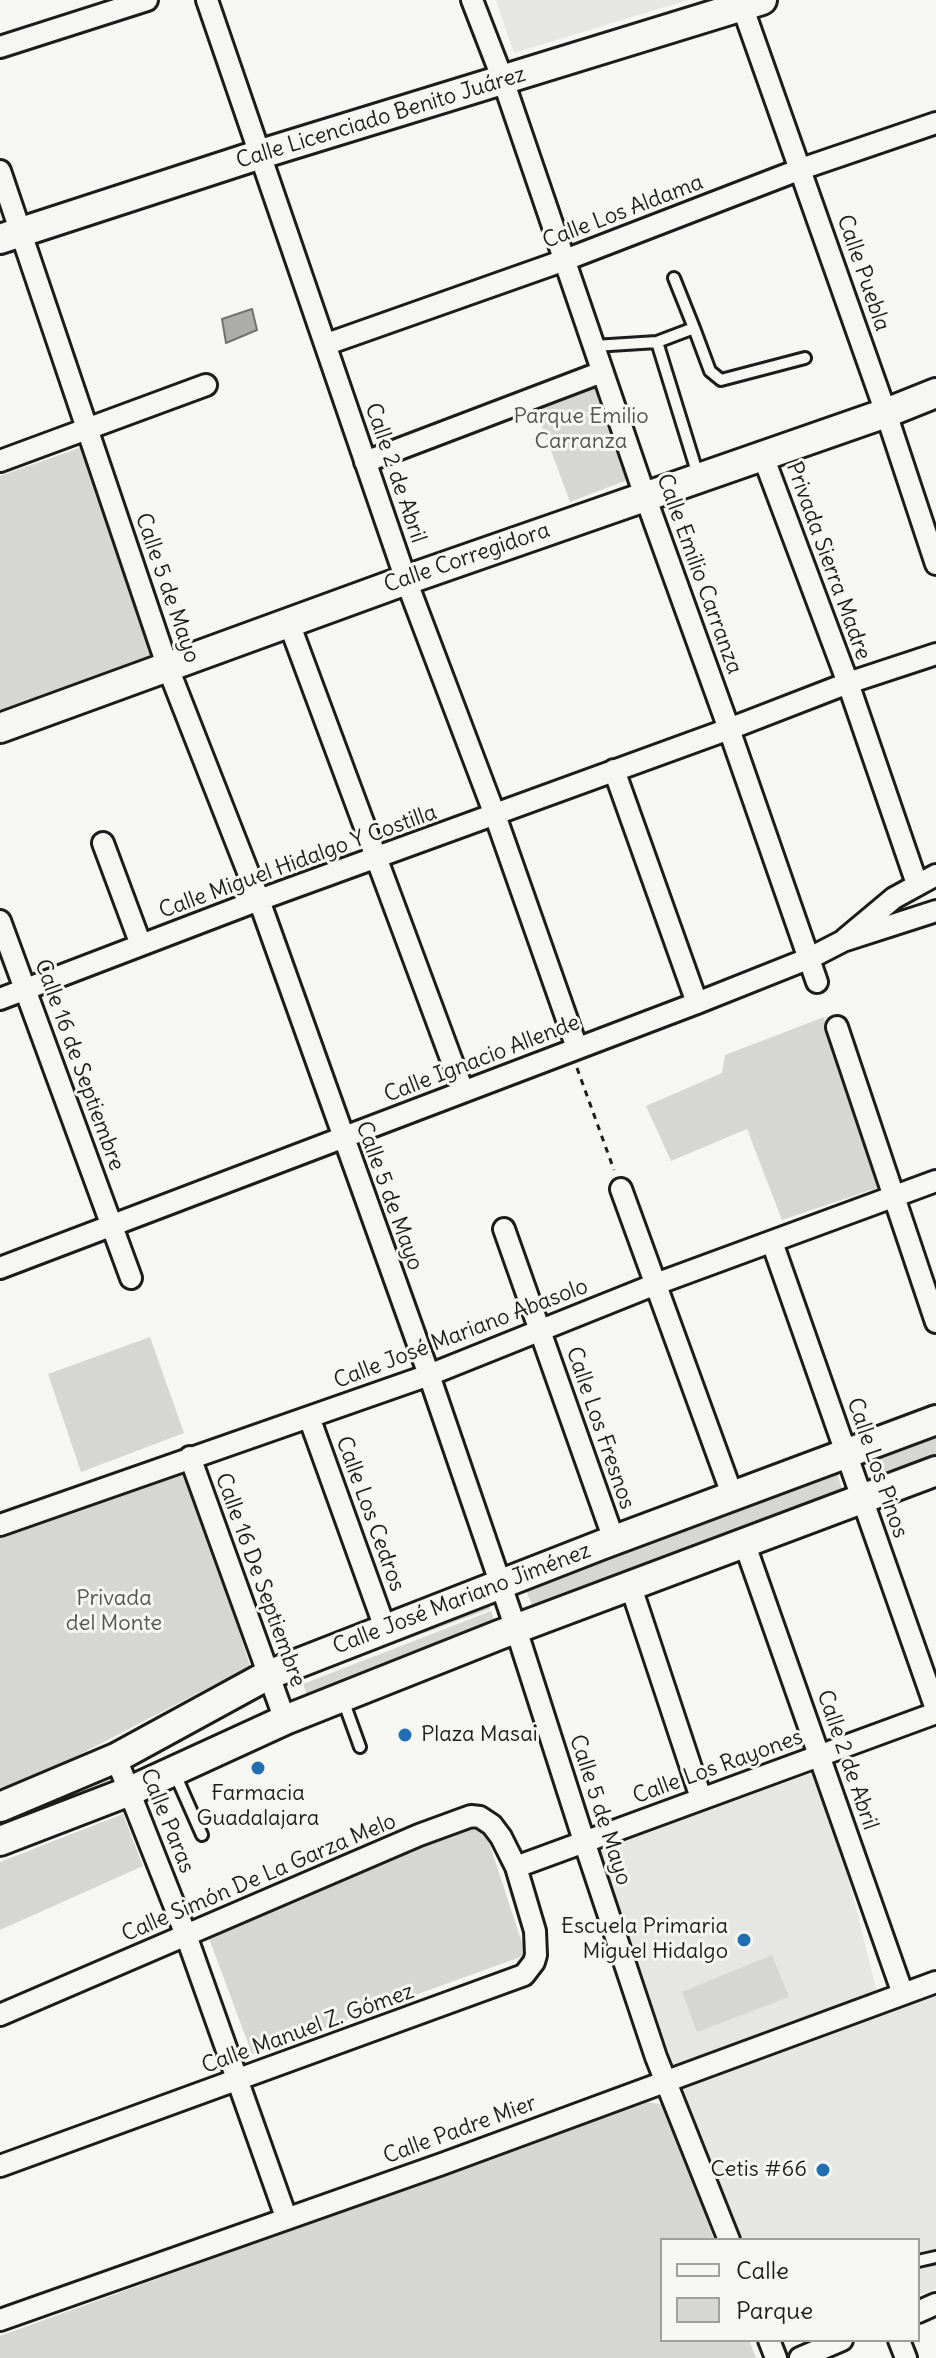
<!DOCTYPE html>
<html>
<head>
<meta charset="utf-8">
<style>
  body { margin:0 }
  #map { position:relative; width:936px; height:2358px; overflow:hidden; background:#f6f6f2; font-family:Delius,sans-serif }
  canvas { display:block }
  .legend { position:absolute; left:660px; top:2238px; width:260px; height:104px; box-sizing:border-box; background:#f6f6f2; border:2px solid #9f9f9c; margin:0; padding:10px 14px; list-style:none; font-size:24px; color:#1c1c1c }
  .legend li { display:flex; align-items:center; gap:16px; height:40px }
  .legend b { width:40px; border:2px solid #9f9f9c }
</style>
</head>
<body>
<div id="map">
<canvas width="936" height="2358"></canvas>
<ul class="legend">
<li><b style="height:10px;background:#f6f6f2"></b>Calle</li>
<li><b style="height:22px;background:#d6d6d2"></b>Parque</li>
</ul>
</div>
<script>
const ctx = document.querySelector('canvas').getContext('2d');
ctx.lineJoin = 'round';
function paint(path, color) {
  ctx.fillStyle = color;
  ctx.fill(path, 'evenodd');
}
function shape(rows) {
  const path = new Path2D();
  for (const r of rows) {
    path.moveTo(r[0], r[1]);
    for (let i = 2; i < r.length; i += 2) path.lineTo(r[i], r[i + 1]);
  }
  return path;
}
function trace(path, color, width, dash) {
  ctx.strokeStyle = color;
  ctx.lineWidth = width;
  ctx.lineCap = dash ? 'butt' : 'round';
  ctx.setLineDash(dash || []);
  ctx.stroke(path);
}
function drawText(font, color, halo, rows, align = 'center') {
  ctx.font = font + ' Delius,sans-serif';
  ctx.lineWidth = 6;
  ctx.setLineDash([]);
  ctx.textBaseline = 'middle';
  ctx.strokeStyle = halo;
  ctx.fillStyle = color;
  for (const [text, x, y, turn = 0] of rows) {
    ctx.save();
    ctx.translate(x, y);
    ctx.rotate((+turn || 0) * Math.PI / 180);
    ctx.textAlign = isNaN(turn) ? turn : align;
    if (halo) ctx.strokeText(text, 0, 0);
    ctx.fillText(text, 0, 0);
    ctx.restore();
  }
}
const built = shape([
  [496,0,688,0,514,53],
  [815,1772,849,1880,879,2000,668,2067,593,1851],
  [936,1993,936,2289,918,2295,918,2240,741,2240,678,2090]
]);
const green = shape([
  [601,382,635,477,570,502,536,410],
  [82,447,156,657,0,712,0,476],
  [824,1017,877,1188,782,1220,747,1129,671,1161,646,1106,722,1073,725,1055],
  [150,1337,184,1433,81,1472,48,1374],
  [936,1433,936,1455,882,1472,876,1454],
  [836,1469,843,1492,533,1608,529,1598,525,1587],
  [178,1473,191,1480,250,1666,38,1776,0,1788,0,1533],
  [486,1595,490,1609,302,1678,298,1667],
  [491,1611,496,1625,307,1695,303,1684],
  [123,1814,143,1866,0,1930,0,1862],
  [482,1821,526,1955,252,2054,207,1933],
  [772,1955,789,1997,697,2032,682,1992],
  [645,2102,666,2105,714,2240,662,2240,662,2340,749,2340,756,2358,0,2358,0,2336]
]);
const water = shape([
  [252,309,257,330,226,343,222,319,252,309]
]);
const path = shape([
  [577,1068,614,1170]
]);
const lane = shape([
  [694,328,710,371,721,380,805,358],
  [657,342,694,328,674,278],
  [594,346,657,342,698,475],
  [343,1700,360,1747],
  [175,1774,202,1835],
  [918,2261,936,2257]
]);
const street = shape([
  [207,0,406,580,495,815,577,1048],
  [472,0,503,80,645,496,729,729,817,982],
  [740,0,886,413,936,564],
  [0,47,147,0],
  [0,171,168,668,259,900,429,1375,516,1629,584,1841,656,2057,729,2240],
  [327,344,565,260,801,169,936,123],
  [763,456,848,683,917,884],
  [0,461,206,385],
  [365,462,602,372],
  [289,623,463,1091],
  [614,770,697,1003],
  [103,843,141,945],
  [0,921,131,1278],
  [845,939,894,898,936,875],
  [0,999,259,900,729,729,848,683,936,654],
  [837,1027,936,1322],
  [621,1189,733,1497],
  [504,1229,614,1540],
  [772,1242,936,1709],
  [0,1268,697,1003,810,958,843,941,936,911],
  [309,1417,385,1628],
  [190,1457,285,1720],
  [0,1525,429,1375,656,1284,936,1181],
  [744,1542,903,1994],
  [630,1584,701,1798],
  [116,1758,186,1935,286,2217],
  [516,1867,936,1713],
  [0,2015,419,1835,471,1816,480,1817,492,1825,501,1837,516,1867,535,1931,536,1955,534,1962,524,1975,0,2166],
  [918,2312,936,2304],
  [0,2320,442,2164,936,1982],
  [769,2340,776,2358],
  [899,2340,906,2358],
  [800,2358,842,2340]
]);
const secondary = shape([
  [0,239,261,154,762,0],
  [0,728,406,580,886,413,936,393],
  [0,1807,116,1758,268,1675,601,1545,936,1420],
  [0,1841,130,1791,285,1720,499,1635,936,1471]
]);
const markers = [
  [405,1735,8,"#1f6fb2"],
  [258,1768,8,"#1f6fb2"],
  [744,1940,8,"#1f6fb2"],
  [823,2170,8,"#1f6fb2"]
];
const streetNames = [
  ["Calle Licenciado Benito Juárez",381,118,-17],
  ["Calle Los Aldama",623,212,-21],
  ["Calle Puebla",863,273,71],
  ["Calle 2 de Abril",395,473,71],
  ["Calle Corregidora",467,558,-19],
  ["Privada Sierra Madre",828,561,70],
  ["Calle Emilio Carranza",699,574,70],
  ["Calle 5 de Mayo",167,588,71],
  ["Calle Miguel Hidalgo Y Costilla",298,862,-20],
  ["Calle Ignacio Allende",482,1059,-21],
  ["Calle 16 de Septiembre",79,1065,70],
  ["Calle 5 de Mayo",389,1196,70],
  ["Calle José Mariano Abasolo",461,1334,-21],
  ["Calle Los Fresnos",600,1428,71],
  ["Calle Los Pinos",877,1468,71],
  ["Calle Los Cedros",370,1514,70],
  ["Calle 16 De Septiembre",260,1580,70],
  ["Calle José Mariano Jiménez",462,1599,-21],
  ["Calle 2 de Abril",847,1760,71],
  ["Calle Los Rayones",718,1767,-20],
  ["Calle 5 de Mayo",600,1810,72],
  ["Calle Paras",167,1821,68],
  ["Calle Simón De La Garza Melo",259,1878,-23],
  ["Calle Manuel Z. Gómez",308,2029,-20],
  ["Calle Padre Mier",460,2130,-20]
];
const parkNames = [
  ["Parque Emilio",581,417],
  ["Carranza",581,442],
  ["Privada",114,1599],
  ["del Monte",114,1624]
];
const poiNames = [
  ["Plaza Masai",421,1735,"left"],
  ["Farmacia",258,1794,"center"],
  ["Guadalajara",258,1819,"center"],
  ["Escuela Primaria",728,1927],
  ["Miguel Hidalgo",728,1952],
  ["Cetis #66",807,2170]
];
paint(built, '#e6e6e2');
paint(green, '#d6d6d2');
paint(water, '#acaca9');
trace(water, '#727271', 2);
trace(lane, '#1c1c1c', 16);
trace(street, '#1c1c1c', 26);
trace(secondary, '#1c1c1c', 34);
trace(path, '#1c1c1c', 3, [6, 6]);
trace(lane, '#f6f6f2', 10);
trace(street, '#f6f6f2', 20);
trace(secondary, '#f6f6f2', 28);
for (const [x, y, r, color] of markers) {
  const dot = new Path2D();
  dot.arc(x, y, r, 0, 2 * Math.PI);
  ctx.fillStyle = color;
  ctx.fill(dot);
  trace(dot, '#f6f6f2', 3);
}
drawText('22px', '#1c1c1c', '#f6f6f2', streetNames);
drawText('22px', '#545453', '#f6f6f2', parkNames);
drawText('22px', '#1c1c1c', '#f6f6f2', poiNames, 'right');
</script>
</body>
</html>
